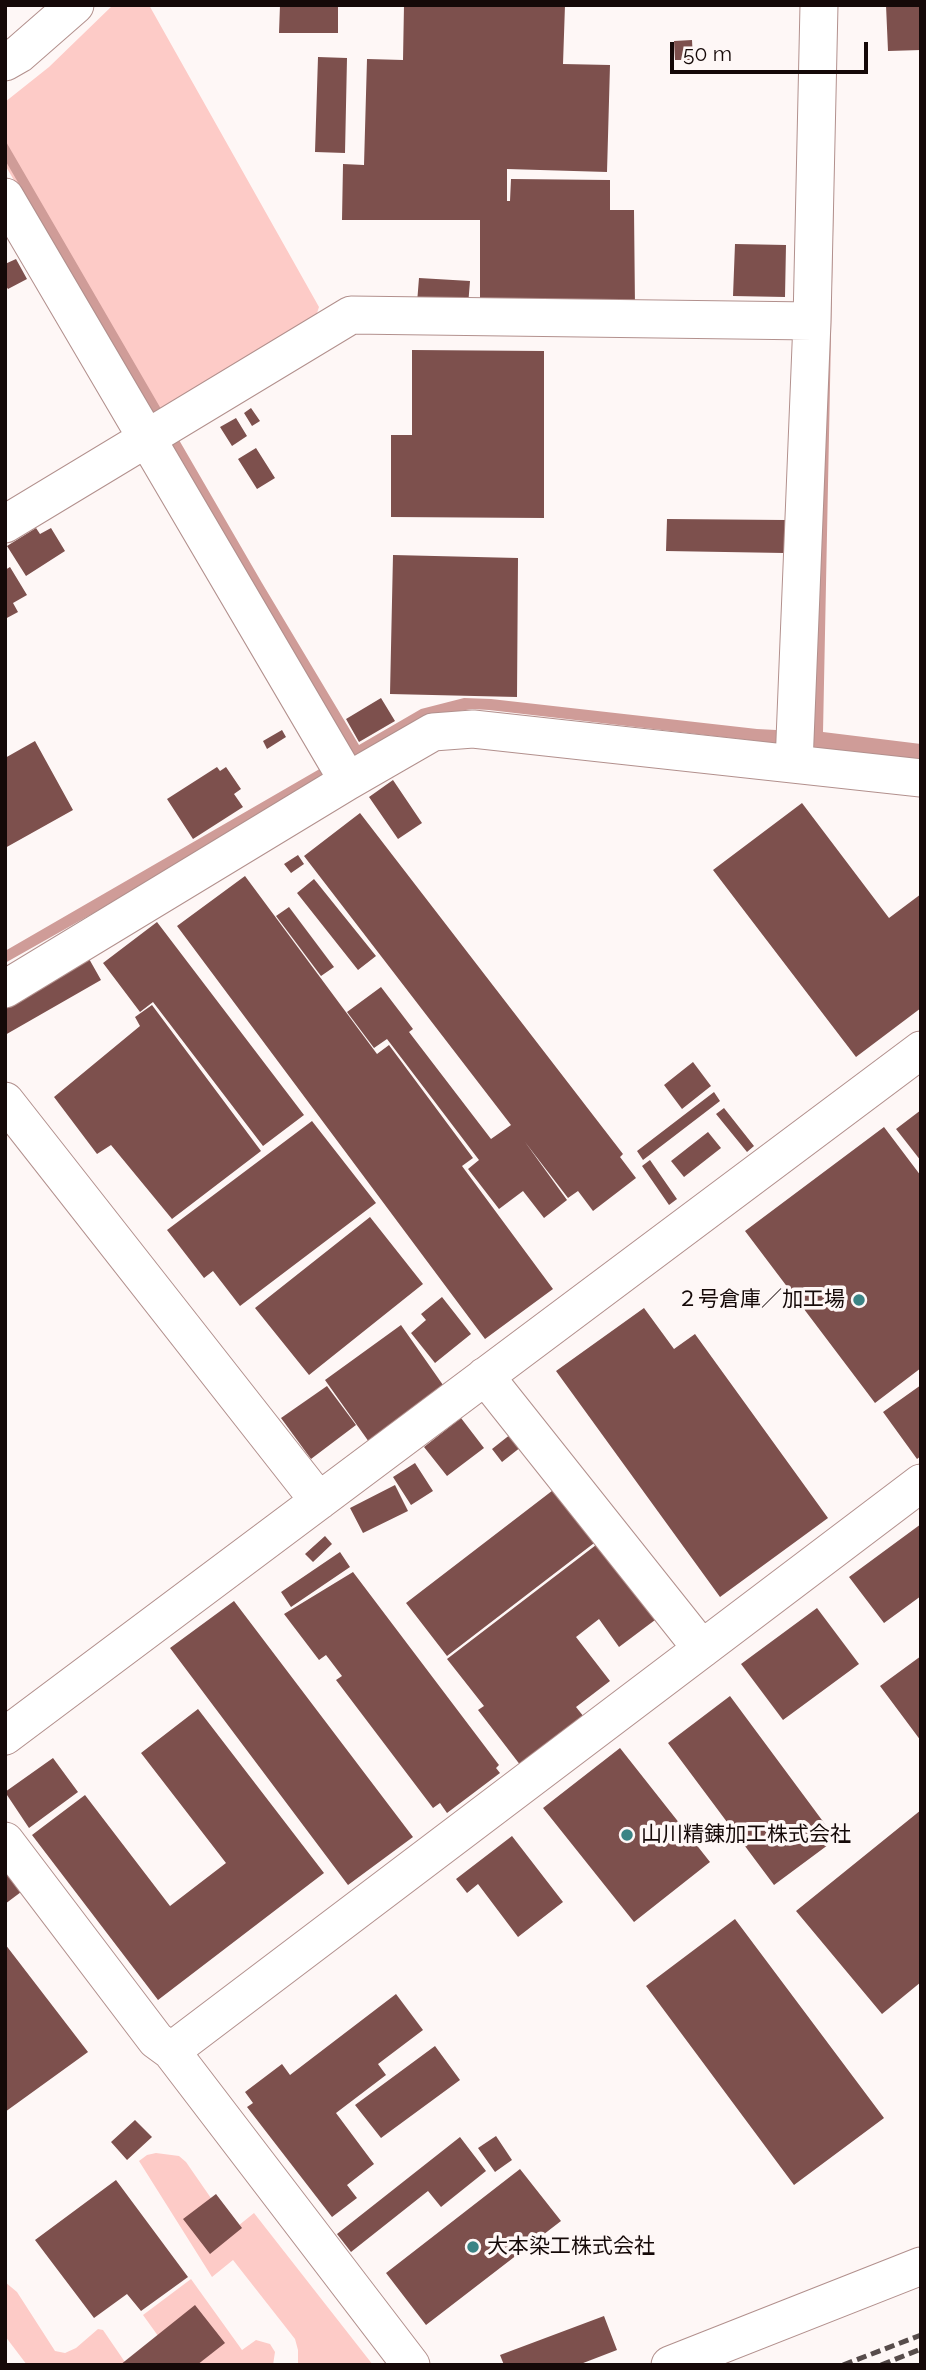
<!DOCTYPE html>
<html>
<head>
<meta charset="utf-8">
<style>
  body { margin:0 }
  #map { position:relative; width:926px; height:2370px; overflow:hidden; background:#fef7f6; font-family:Raleway,sans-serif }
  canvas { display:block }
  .frame { position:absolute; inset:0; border:7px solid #150908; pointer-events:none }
  .scale { position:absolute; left:670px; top:42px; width:198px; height:32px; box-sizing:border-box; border:4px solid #150908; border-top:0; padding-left:9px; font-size:21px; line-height:24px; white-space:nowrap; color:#150908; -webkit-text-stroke:5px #fef7f6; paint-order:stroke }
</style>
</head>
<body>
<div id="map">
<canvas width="926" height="2370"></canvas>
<div class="frame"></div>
<div class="scale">50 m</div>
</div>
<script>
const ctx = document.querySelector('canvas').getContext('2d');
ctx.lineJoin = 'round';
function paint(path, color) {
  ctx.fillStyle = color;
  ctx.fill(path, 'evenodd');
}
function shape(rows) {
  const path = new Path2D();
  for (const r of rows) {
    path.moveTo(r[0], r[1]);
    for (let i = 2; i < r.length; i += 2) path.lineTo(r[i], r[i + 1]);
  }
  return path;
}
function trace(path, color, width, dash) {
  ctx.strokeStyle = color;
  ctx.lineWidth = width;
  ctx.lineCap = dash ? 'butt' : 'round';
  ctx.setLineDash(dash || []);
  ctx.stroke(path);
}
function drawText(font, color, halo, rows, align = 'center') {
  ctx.font = font + ' Raleway,"Noto Sans JP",sans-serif';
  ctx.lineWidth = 7;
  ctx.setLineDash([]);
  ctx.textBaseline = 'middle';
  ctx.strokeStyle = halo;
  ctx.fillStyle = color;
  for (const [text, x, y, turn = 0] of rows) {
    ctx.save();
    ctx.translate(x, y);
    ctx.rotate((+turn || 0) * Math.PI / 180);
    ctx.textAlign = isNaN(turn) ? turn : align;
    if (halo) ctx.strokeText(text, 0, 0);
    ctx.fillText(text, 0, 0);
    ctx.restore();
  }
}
const green = shape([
  [113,5,149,5,319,307,312,328,168,412,147,405,5,165,5,102,49,67],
  [156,2153,179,2156,186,2162,233,2230,254,2213,373,2365,298,2365,298,2350,295,2339,233,2260,212,2277,139,2161,147,2155],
  [191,2279,242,2350,256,2340,270,2344,275,2352,273,2365,152,2365,161,2340,143,2315],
  [5,2282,17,2292,55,2351,65,2353,76,2348,98,2329,103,2330,127,2365,27,2365,5,2336]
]);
const water = shape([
  [835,5,834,187,823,732,921,744,921,760,489,710,472,709,448,713,5,963,5,951,349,752,5,160,5,140,262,583,359,745,421,709,464,698,491,699,757,729,814,732,819,435]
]);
const building = shape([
  [280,5,338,5,338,33,279,33],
  [404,5,565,5,563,64,610,65,607,172,507,169,507,201,510,201,511,179,610,180,610,210,634,210,635,308,480,306,480,220,342,220,343,164,364,165,367,59,403,60],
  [886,5,921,5,921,50,888,51],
  [692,40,693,60,675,60,674,41],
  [318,57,347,58,345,153,315,152],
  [735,244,786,245,785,297,733,296],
  [16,259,27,279,8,289,5,285,5,264],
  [419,278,470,281,468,306,417,303],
  [412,350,544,351,544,518,391,517,391,435,412,435],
  [251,408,260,421,252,426,244,413],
  [236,418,247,436,232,446,220,427],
  [256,448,275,478,257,489,238,459],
  [667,519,785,520,784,553,666,551],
  [36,528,40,534,51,528,65,551,26,576,7,546],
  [393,555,518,558,517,697,390,694],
  [10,567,27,595,13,603,18,612,5,619,5,570],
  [381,698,395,721,359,742,346,719],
  [282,730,286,737,267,749,263,741],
  [35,741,73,810,5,848,5,758],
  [217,767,220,771,226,767,241,789,234,794,243,807,193,839,167,799],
  [393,780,422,823,398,839,369,797],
  [802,803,889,918,921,894,921,1008,856,1057,713,870],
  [360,813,623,1154,620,1157,636,1178,593,1211,578,1191,568,1198,525,1142,567,1200,544,1218,523,1191,499,1209,468,1169,479,1160,387,1039,374,1048,347,1012,381,987,413,1029,409,1032,491,1139,511,1125,304,856],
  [298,855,304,864,291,873,284,864],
  [245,876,377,1054,389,1045,473,1158,462,1166,553,1289,485,1339,177,926],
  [314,879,376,956,358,970,297,893],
  [289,907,334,967,321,976,276,916],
  [157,922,304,1115,263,1146,153,1002,140,1012,103,963],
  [88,957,101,980,5,1035,5,1004],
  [152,1005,261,1151,172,1219,111,1145,97,1154,54,1097,140,1026,135,1017],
  [693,1062,711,1086,682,1109,664,1085],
  [714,1092,720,1101,643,1160,637,1151],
  [724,1108,754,1146,747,1152,716,1114],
  [921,1110,921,1161,896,1129],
  [312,1121,376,1203,240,1306,213,1271,204,1278,167,1230],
  [884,1127,921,1176,921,1368,875,1403,745,1231],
  [708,1132,721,1148,684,1177,671,1161],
  [650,1160,677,1199,669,1205,642,1166],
  [370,1217,423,1284,309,1375,255,1308],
  [442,1297,471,1334,435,1363,411,1333,426,1320,421,1314],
  [644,1308,674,1349,695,1334,828,1518,720,1597,556,1371],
  [401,1325,443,1385,369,1442,325,1380],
  [921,1385,921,1456,917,1459,883,1412],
  [327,1386,356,1425,311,1459,281,1418],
  [461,1418,484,1448,447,1476,424,1447],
  [516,1430,526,1443,502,1462,492,1449],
  [415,1463,433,1491,411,1505,393,1477],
  [561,1484,602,1537,447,1656,406,1603],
  [395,1485,408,1511,363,1533,350,1508],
  [921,1524,921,1596,884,1623,849,1577],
  [325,1536,332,1544,313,1562,305,1554],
  [596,1545,631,1590,640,1583,663,1614,619,1647,599,1619,576,1637,610,1681,576,1707,584,1717,521,1766,478,1710,484,1706,447,1659],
  [340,1552,350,1567,291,1607,281,1592],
  [353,1572,499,1765,496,1768,500,1773,447,1813,440,1803,433,1808,336,1680,342,1676,326,1655,319,1660,284,1614],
  [234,1601,413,1837,348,1885,170,1648],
  [817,1608,859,1664,783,1720,741,1664],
  [921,1656,921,1741,880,1686],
  [730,1696,836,1839,774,1885,668,1743],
  [198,1709,324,1873,158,2000,32,1835,85,1795,170,1906,226,1863,141,1753],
  [620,1748,710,1862,634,1922,543,1808],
  [53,1758,78,1792,29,1828,5,1792],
  [921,1810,921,1982,882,2014,796,1911],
  [512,1836,563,1902,518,1937,478,1884,467,1893,456,1879],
  [5,1864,25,1889,5,1904],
  [735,1919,884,2118,794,2185,646,1986],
  [5,1944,88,2052,5,2112],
  [396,1994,423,2030,378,2064,386,2075,336,2113,374,2164,347,2185,357,2198,332,2217,247,2107,253,2103,245,2092,282,2064,290,2075],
  [435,2046,460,2080,381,2138,355,2105],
  [135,2120,152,2137,127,2160,111,2142],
  [496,2136,512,2160,495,2172,478,2148],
  [460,2137,486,2171,441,2207,428,2191,351,2252,337,2234],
  [520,2169,561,2221,426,2325,386,2273],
  [116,2180,188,2277,141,2311,127,2294,94,2318,35,2240],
  [216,2194,242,2228,210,2254,183,2219],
  [195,2305,225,2343,197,2365,120,2365],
  [604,2316,617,2350,578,2365,504,2365,500,2355]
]);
const minor = shape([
  [5,62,19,54,75,5],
  [5,197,348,781],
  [5,524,351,315,812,321],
  [794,764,812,321,819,5],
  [5,989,348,781,433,732,473,729,921,778],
  [5,1101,319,1501],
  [485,1376,702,1649],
  [5,1736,921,1050],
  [5,1841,156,2040,171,2051,411,2365],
  [171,2051,921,1483],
  [670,2365,921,2266]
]);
const rail = shape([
  [843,2365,921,2335],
  [881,2365,921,2349]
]);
const markers = [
  [859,1300,7,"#3b8485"],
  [627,1835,7,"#3b8485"],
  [473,2247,7,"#3b8485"]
];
const poiNames = [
  ["２号倉庫／加工場",845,1300,"right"],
  ["山川精錬加工株式会社",641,1835],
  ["大本染工株式会社",487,2247]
];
paint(green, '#fdcbc7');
paint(water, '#cf9c98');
paint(building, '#7d504d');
trace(minor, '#b2908d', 39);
trace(minor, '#fff', 37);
trace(rail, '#574c4b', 5, [10, 5]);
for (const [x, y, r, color] of markers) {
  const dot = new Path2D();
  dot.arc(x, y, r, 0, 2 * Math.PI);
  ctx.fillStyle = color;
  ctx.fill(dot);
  trace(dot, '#fef7f6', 2.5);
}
drawText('21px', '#150908', '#fef7f6', poiNames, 'left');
</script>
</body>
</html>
